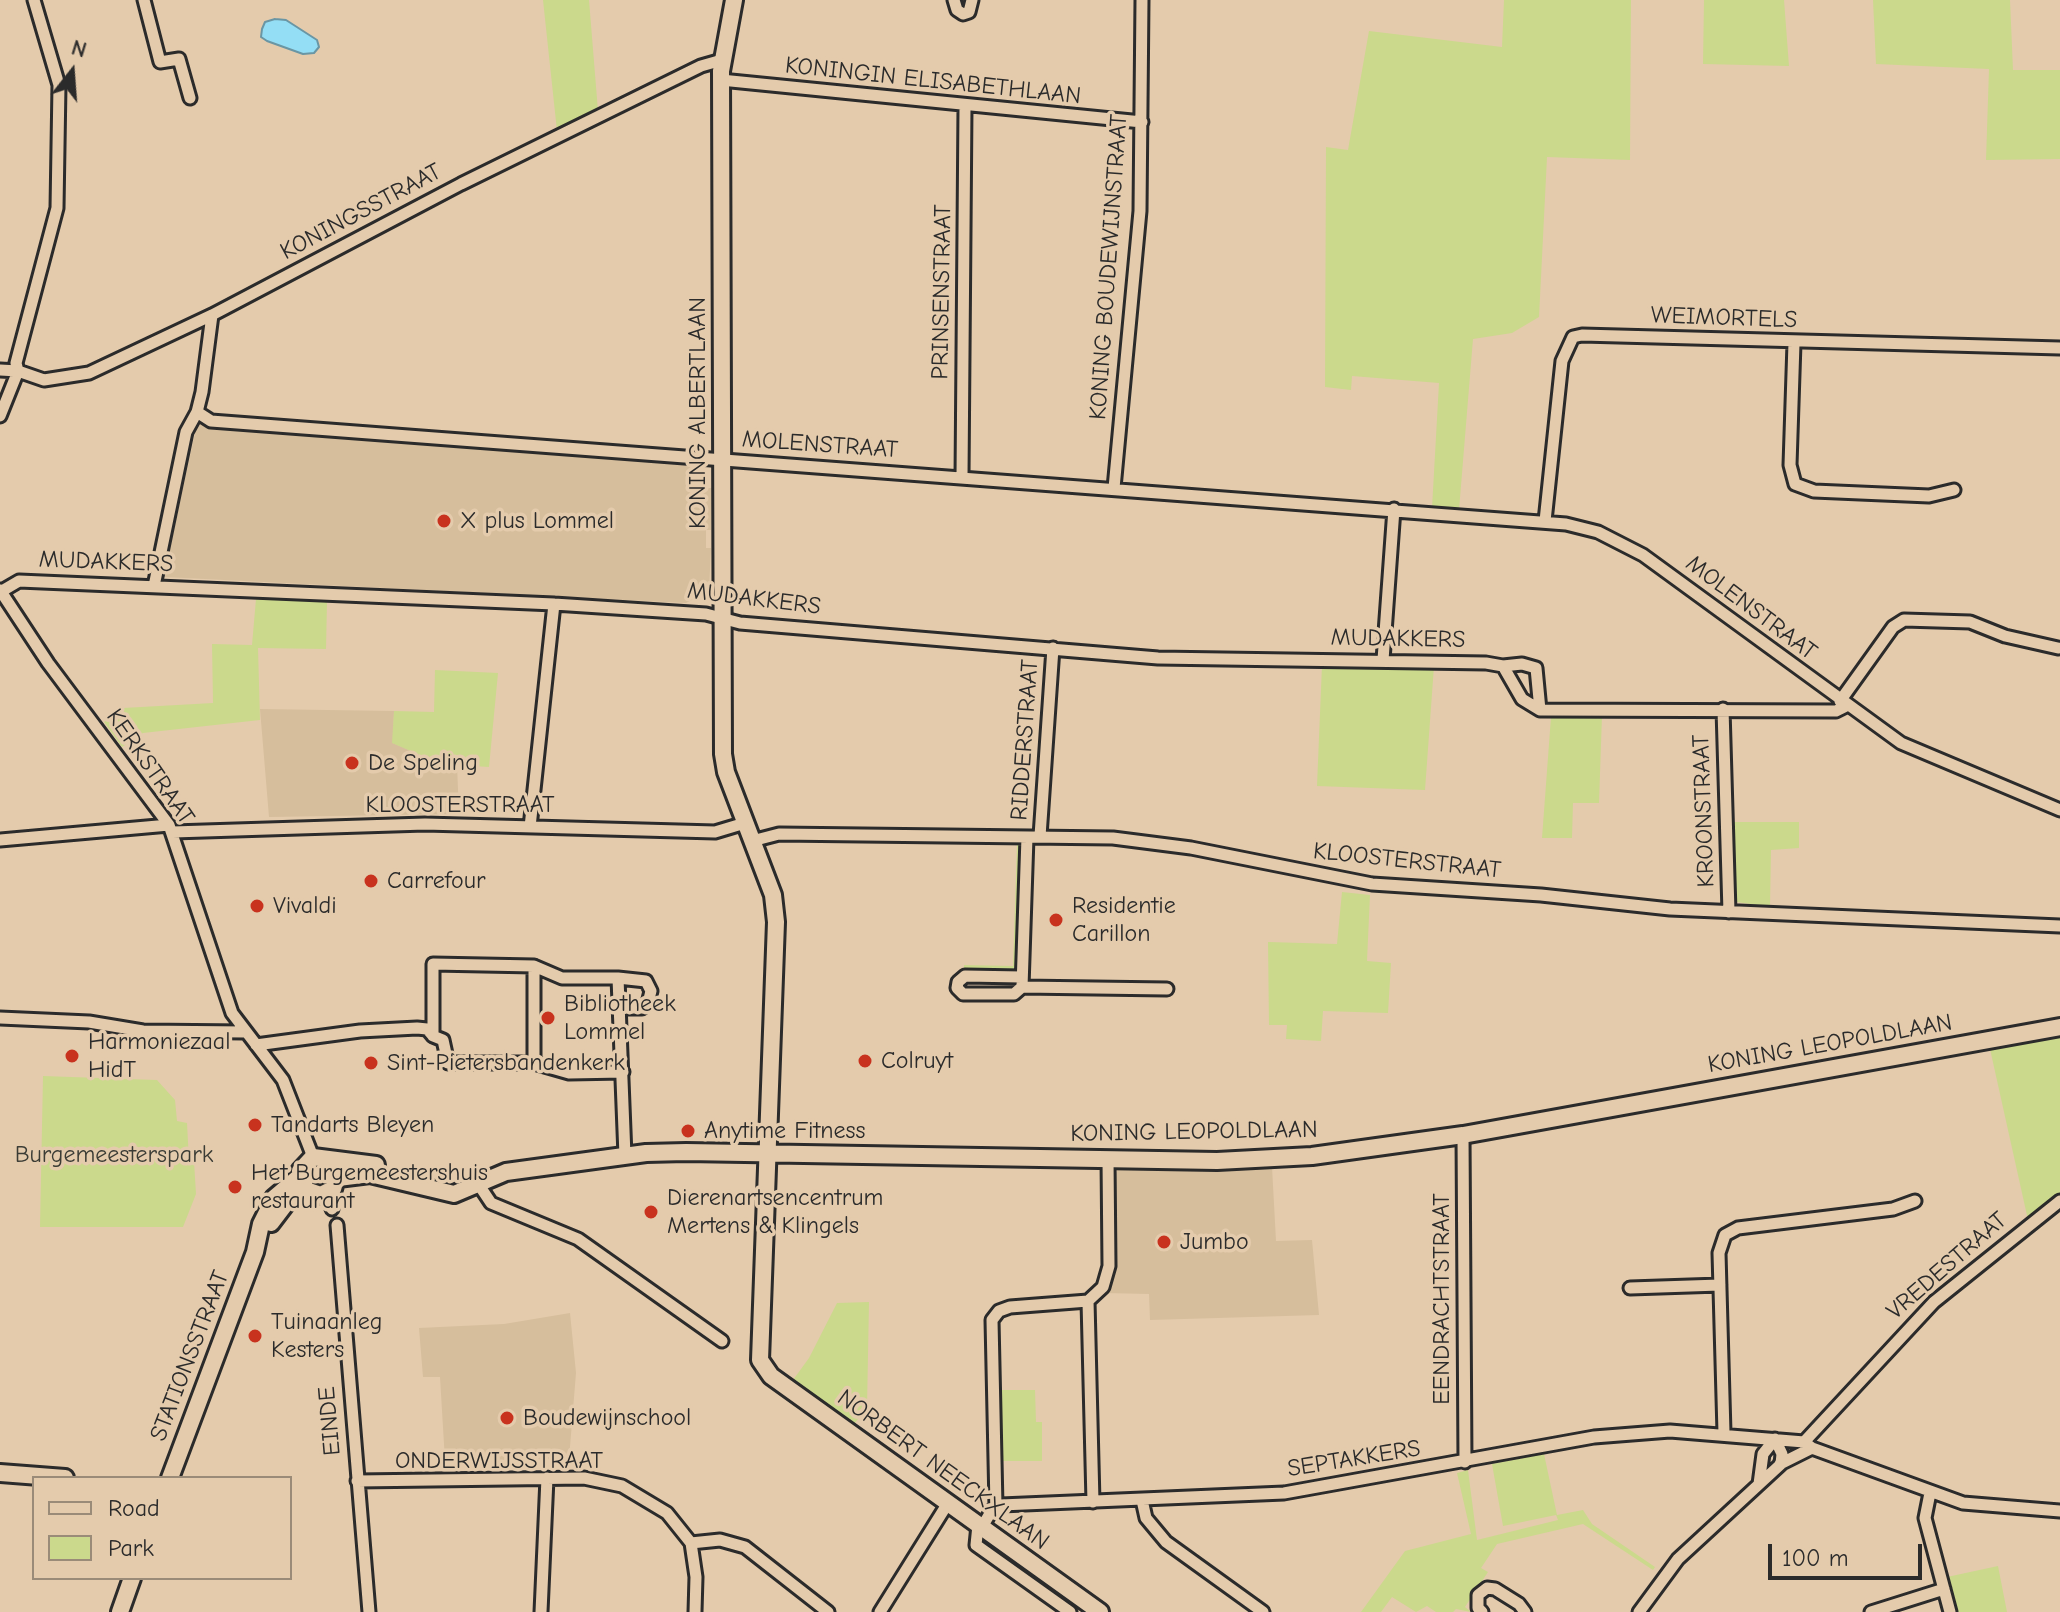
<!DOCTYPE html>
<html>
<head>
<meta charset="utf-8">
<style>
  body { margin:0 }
  #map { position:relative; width:2060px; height:1612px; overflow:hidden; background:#e4cbac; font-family:"Comic Neue",sans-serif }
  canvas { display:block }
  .legend { position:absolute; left:32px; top:1476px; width:260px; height:104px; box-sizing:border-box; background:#e4cbac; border:2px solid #9a8b78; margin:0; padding:10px 14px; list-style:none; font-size:24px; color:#2b2b2b }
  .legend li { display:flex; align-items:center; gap:16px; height:40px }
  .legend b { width:40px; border:2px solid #9a8b78 }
  .north { position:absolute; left:32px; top:32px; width:80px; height:80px; -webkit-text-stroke:6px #e4cbac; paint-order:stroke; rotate:17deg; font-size:22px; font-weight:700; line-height:32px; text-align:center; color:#2b2b2b }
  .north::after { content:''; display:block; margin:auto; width:28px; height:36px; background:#2b2b2b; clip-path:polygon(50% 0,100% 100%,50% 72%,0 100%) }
  .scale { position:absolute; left:1768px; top:1544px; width:154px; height:36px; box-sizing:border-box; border:4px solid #2b2b2b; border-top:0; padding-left:10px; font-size:24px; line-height:28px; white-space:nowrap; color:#2b2b2b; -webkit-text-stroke:6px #e4cbac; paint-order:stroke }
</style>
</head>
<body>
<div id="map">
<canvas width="2060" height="1612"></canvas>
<ul class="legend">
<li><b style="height:10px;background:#e4cbac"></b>Road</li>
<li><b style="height:22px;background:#cbd98c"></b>Park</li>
</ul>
<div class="north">N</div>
<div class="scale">100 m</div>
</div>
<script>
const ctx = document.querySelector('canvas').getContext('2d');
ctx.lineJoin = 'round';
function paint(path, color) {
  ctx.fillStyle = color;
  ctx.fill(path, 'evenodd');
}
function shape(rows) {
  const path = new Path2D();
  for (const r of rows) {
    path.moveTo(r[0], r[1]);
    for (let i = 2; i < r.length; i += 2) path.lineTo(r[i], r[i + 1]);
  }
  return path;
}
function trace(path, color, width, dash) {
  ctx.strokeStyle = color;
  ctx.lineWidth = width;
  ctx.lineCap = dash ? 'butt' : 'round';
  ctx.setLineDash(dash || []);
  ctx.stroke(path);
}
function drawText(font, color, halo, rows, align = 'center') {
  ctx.font = font + ' "Comic Neue",sans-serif';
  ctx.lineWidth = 7;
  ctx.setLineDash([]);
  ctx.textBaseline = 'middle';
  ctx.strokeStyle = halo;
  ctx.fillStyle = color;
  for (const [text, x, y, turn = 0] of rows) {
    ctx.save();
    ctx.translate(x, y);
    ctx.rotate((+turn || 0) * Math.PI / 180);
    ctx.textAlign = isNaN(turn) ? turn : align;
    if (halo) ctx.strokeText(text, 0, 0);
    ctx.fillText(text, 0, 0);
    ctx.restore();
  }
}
const built = shape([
  [200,423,697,463,698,488,712,488,711,530,706,530,706,548,711,548,709,591,686,603,164,577,196,428],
  [260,709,394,711,393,743,441,764,457,765,459,814,269,817],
  [1272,1167,1276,1241,1312,1240,1319,1315,1150,1320,1149,1294,1104,1293,1114,1274,1112,1183,1118,1169],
  [570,1313,576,1373,569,1459,445,1461,440,1377,423,1377,419,1328,504,1324]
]);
const green = shape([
  [543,0,589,0,598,111,557,131],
  [1504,0,1631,0,1630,160,1547,157,1539,317,1512,333,1473,339,1459,510,1432,508,1439,383,1352,376,1351,390,1325,387,1326,147,1348,150,1369,31,1502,47],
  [1704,0,1784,0,1789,66,1703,64],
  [1873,0,2010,0,2013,70,2060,70,2060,159,1986,160,1989,69,1876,64],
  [256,599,327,602,326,649,258,648,260,720,143,733,122,747,104,722,123,708,213,703,212,644,252,645],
  [1322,665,1434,666,1425,790,1317,786],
  [435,670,498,673,489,767,441,764,392,743,394,711,434,712],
  [1602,715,1599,803,1573,803,1572,838,1542,838,1551,717],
  [1731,822,1799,822,1799,848,1771,850,1770,907,1737,902,1734,895],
  [1017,844,1021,845,1017,972,964,971,964,965,1013,966],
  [1342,892,1370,895,1367,961,1391,963,1388,1013,1323,1011,1321,1041,1286,1039,1287,1025,1269,1025,1268,942,1337,944],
  [2060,1035,2060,1194,2028,1220,1990,1049],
  [43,1076,157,1080,175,1100,177,1121,187,1123,189,1161,194,1161,196,1194,183,1227,40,1227],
  [869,1302,867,1408,854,1424,793,1380,809,1358,837,1303],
  [1000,1390,1035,1390,1036,1422,1042,1422,1042,1461,1000,1461],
  [1544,1454,1557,1515,1583,1510,1592,1524,1655,1567,1653,1570,1583,1524,1497,1544,1481,1568,1488,1572,1465,1607,1471,1612,1456,1609,1453,1612,1436,1612,1427,1606,1416,1612,1392,1597,1381,1612,1361,1612,1405,1551,1471,1534,1457,1473,1468,1470,1477,1540,1558,1520,1556,1515,1503,1526,1492,1464],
  [1998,1566,2007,1612,1957,1612,1947,1577]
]);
const water = shape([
  [275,19,286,20,317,40,319,47,314,53,303,54,267,41,261,37,262,29,265,22,275,19]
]);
const minor = shape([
  [144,0,160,62,179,59,190,98],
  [954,0,957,10,963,14,969,12,972,0],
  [721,80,1142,122],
  [1794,343,1790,465,1795,484,1814,491,1929,496,1954,490],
  [0,370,18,371,44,380,89,373,212,315,461,184,701,66,722,60],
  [197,412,211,421,1566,524,1598,532,1643,555,1901,743,2060,810],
  [0,416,18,371,16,363,57,208,59,85,34,0],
  [962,477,965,107],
  [1114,488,1140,211,1142,0],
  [1545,521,1562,361,1573,337,1582,335,2060,348],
  [154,586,186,432,197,412,202,392,212,315],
  [0,590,48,663,169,825,232,1013,283,1080,313,1157],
  [2,591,19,581,554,604,706,614,740,623,1158,658,1486,663,1503,666,1522,699,1540,710,1836,711,1846,706],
  [1383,660,1394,509],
  [1503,666,1522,664,1536,668,1540,710],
  [1840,701,1893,627,1904,620,1970,622,2005,636,2058,648],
  [1723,709,1729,912],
  [530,827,554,604],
  [173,832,425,824,715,832,745,823],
  [1040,836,1053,648],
  [1027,837,1022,987,1167,989],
  [0,840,169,825],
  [752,841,779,834,1113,838,1191,848,1372,884,1541,895,1670,909,2060,926],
  [534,966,534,1063],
  [618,978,562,978,534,966,433,964,433,1036,443,1040,448,1063,534,1063,569,1073,623,1072],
  [1022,987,1014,994,963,994,957,988,958,982,965,976,1022,977],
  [621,1008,642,1008,648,1003,651,991,646,981,618,978,625,1156],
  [0,1018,89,1022,143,1031,245,1032],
  [256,1045,360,1031,417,1028,427,1029,433,1036],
  [1463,1135,1465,1462],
  [479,1185,491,1203,578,1239,722,1341],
  [328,1193,332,1209],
  [337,1225,369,1612],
  [1630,1288,1720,1285],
  [1088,1301,1093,1502],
  [1724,1433,1719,1253,1725,1235,1738,1228,1893,1209,1915,1201],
  [1804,1442,1934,1302,2060,1201],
  [1780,1464,1812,1448],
  [357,1481,584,1478,622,1486,667,1513,691,1543,696,1577,695,1612],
  [1930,1493,1925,1518,1950,1612],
  [1142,1500,1146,1518,1166,1542,1263,1612],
  [996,1506,992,1320,999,1311,1010,1307,1088,1301,1103,1287,1109,1266,1108,1159],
  [978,1525,976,1545,1070,1612],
  [982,1527,992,1510,1001,1505,1284,1493,1594,1437,1670,1431,1804,1442,1812,1448,1963,1503,2060,1511],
  [691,1543,720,1540,745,1547,828,1612],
  [541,1612,547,1478],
  [880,1612,948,1503],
  [1482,1612,1478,1608,1478,1595,1487,1588,1495,1589,1519,1604,1525,1612],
  [1639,1612,1678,1559,1781,1464,1782,1454,1775,1439,1763,1454,1759,1484],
  [1871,1612,1944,1589]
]);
const secondary = shape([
  [734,0,721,71,723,754,726,772,773,895,776,922,760,1360,771,1376,1100,1612],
  [332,1161,338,1172,333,1189,321,1195,306,1190,300,1171,313,1157,376,1165],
  [338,1178,370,1174,454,1194,506,1172,646,1153,686,1152,1217,1161,1312,1156,1463,1135,2060,1027],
  [271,1223,290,1198,306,1190],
  [0,1473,65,1478],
  [170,1478,255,1252,261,1224,274,1198,300,1176],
  [120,1612,132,1578]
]);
const markers = [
  [444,521,8,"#c8321e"],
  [352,763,8,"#c8321e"],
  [371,881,8,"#c8321e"],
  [257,906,8,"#c8321e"],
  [1056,920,8,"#c8321e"],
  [548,1018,8,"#c8321e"],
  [72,1056,8,"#c8321e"],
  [865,1061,8,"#c8321e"],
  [371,1063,8,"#c8321e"],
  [255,1125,8,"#c8321e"],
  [688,1131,8,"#c8321e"],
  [235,1187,8,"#c8321e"],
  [651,1212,8,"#c8321e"],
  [1164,1242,8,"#c8321e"],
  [255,1336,8,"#c8321e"],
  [507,1418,8,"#c8321e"]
];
const streetNames = [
  ["KONINGIN ELISABETHLAAN",933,81,6],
  ["KONINGSSTRAAT",361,212,-28],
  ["KONING BOUDEWIJNSTRAAT",1109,267,-86],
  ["PRINSENSTRAAT",942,292,-89],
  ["WEIMORTELS",1724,318,2],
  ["KONING ALBERTLAAN",698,413,-90],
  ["MOLENSTRAAT",820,445,4],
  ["MUDAKKERS",106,562,2],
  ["MUDAKKERS",754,599,7],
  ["MOLENSTRAAT",1751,608,37],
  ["MUDAKKERS",1398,639,1],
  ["RIDDERSTRAAT",1025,740,-86],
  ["KERKSTRAAT",150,767,55],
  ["KLOOSTERSTRAAT",460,805],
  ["KROONSTRAAT",1704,811,-92],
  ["KLOOSTERSTRAAT",1407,861,6],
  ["KONING LEOPOLDLAAN",1830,1044,-10],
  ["KONING LEOPOLDLAAN",1194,1132,-1],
  ["VREDESTRAAT",1947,1266,-41],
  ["EENDRACHTSTRAAT",1442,1299,-90],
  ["STATIONSSTRAAT",190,1356,-69],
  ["EINDE",330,1421,-95],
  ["SEPTAKKERS",1354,1459,-9],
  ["ONDERWIJSSTRAAT",499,1461],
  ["NORBERT NEECKXLAAN",943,1470,36]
];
const poiNames = [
  ["X plus Lommel",460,521],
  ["De Speling",368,763],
  ["Carrefour",387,881],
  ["Vivaldi",273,906],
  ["Residentie",1072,906],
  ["Carillon",1072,934],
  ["Bibliotheek",564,1004],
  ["Lommel",564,1032],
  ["Harmoniezaal",88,1042],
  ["HidT",88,1070],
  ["Colruyt",881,1061],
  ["Sint-Pietersbandenkerk",387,1063],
  ["Tandarts Bleyen",271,1125],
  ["Anytime Fitness",704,1131],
  ["Het Burgemeestershuis",251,1173],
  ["restaurant",251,1201],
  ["Dierenartsencentrum",667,1198],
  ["Mertens & Klingels",667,1226],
  ["Jumbo",1180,1242],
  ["Tuinaanleg",271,1322],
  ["Kesters",271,1350],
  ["Boudewijnschool",523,1418]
];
const parkNames = [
  ["Burgemeesterspark",114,1155]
];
paint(built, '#d6be9c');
paint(green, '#cbd98c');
paint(water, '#94def5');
trace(water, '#6a96a4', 2);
trace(minor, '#2b2b2b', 17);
trace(secondary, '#2b2b2b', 22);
trace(minor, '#e4cbac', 11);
trace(secondary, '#e4cbac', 16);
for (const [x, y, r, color] of markers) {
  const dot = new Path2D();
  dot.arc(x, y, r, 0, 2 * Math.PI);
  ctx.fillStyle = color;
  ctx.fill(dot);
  trace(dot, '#e4cbac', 3);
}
drawText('24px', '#2b2b2b', '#e4cbac', streetNames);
drawText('24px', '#2b2b2b', '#e4cbac', poiNames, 'left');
drawText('24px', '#3b3c35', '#e4cbac', parkNames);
</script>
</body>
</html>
